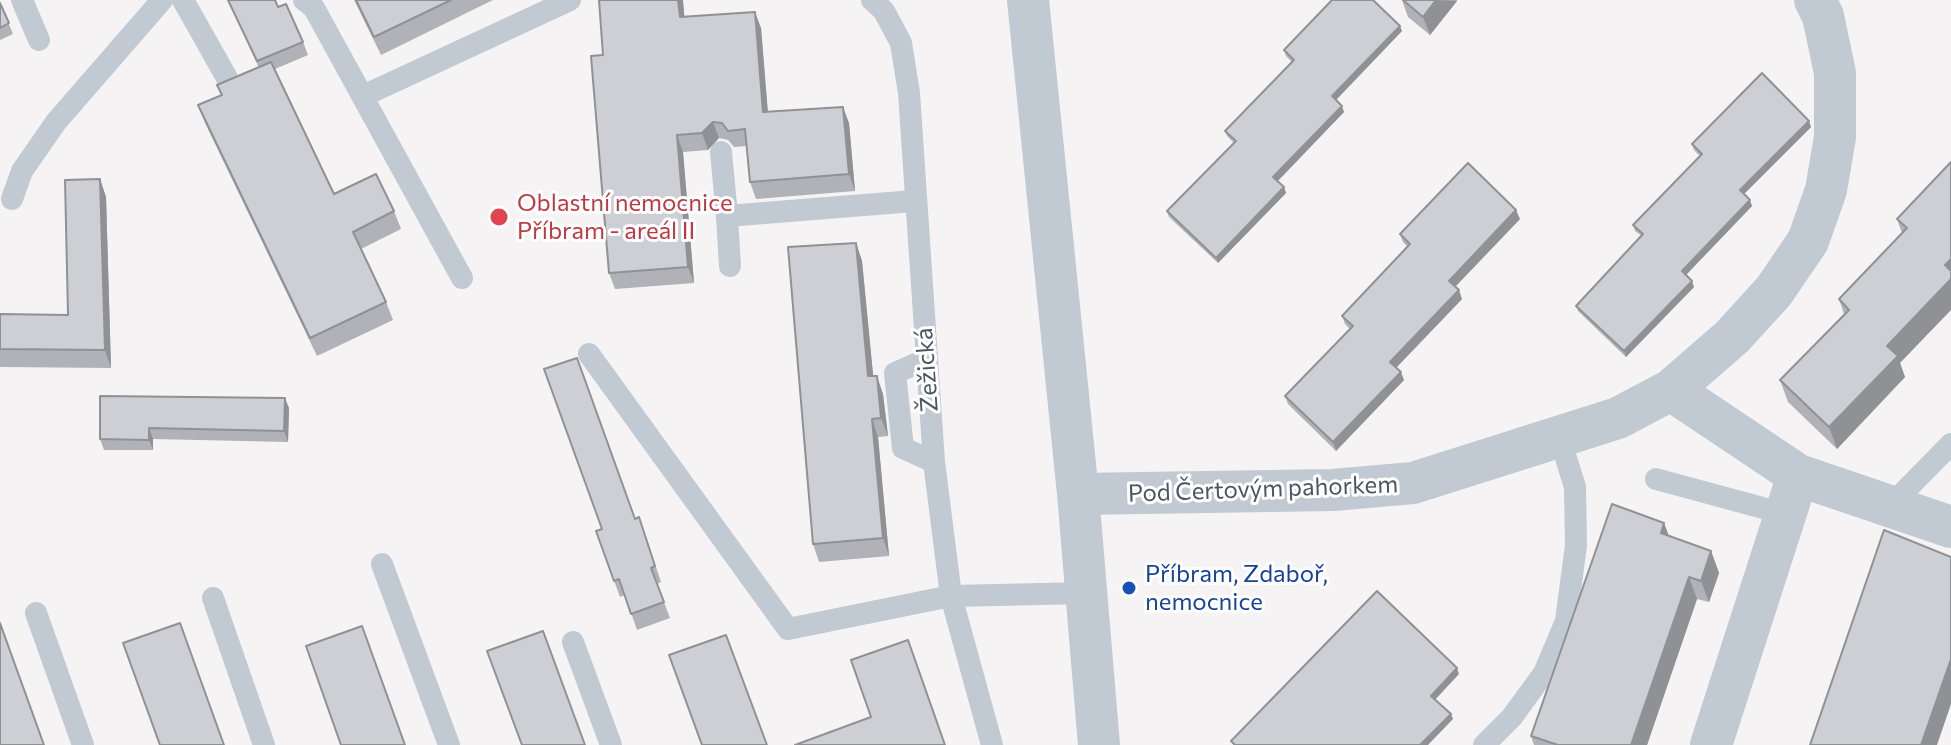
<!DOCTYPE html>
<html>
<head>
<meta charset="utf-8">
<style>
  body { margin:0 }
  canvas { display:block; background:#f5f3f3 }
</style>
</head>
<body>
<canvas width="1951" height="745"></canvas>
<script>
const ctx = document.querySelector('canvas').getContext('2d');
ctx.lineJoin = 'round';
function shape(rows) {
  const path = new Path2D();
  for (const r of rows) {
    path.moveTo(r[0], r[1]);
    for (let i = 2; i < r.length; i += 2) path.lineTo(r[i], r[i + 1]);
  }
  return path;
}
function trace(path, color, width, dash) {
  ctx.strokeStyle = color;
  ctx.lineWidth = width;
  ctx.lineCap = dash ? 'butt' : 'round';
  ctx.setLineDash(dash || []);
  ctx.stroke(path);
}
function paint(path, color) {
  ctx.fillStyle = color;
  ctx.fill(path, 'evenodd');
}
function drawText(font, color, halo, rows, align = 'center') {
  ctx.font = font + ' Commissioner,sans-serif';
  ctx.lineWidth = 6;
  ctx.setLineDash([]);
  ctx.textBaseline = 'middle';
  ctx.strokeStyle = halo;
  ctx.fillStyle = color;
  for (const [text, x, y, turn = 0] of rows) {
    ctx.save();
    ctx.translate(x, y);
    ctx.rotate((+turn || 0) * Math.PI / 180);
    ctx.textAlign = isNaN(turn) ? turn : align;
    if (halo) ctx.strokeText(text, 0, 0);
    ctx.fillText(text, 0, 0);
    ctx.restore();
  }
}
const lane = shape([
  [22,0,39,40],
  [183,0,227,78],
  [304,0,314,8,462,278],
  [872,0,884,11,901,43,909,93,934,462,951,596,992,745],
  [363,96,570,0],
  [721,152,727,216,914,201],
  [12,199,22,171,56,122,162,0],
  [727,216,730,266],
  [589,354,788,629,951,596,1086,593],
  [927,359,895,373,903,448,934,462],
  [1656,479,1785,514],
  [1890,506,1951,444],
  [382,564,449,745],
  [213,598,264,745],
  [36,613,83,745],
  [573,642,611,745],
  [1484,745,1512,717,1544,673,1566,621,1576,545,1575,487,1560,439]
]);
const street = shape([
  [1028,0,1078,494,1099,745],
  [1671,390,1798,475,1951,527],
  [1078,494,1333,490,1413,483,1618,418,1671,390,1732,337,1774,291,1808,241,1826,190,1835,137,1835,73,1823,16,1815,0],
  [1711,745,1798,475]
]);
const wall = shape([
  [228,0,278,7,303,42,308,55,275,69,334,194,394,211,401,229,361,249,386,302,393,320,317,356,205,123,198,105,221,95,217,85,259,68],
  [354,0,493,0,381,55],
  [599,0,683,0,684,17,761,28,768,112,849,123,855,191,756,199,750,182,747,146,734,147,728,140,719,138,708,150,683,152,694,283,615,289,609,273,603,55],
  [1402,0,1457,0,1457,1,1430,35,1408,17],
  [0,3,13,34,0,40],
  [1402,31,1336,100,1344,112,1277,181,1284,187,1286,193,1218,263,1169,217,1167,211,1234,143,1227,136,1225,131,1292,62,1286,56,1284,50],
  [1809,121,1811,127,1744,194,1752,206,1686,275,1694,287,1626,357,1578,311,1576,306,1642,236,1635,231,1633,225,1700,156,1694,150,1692,144],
  [1951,162,1900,363,1905,377,1837,449,1788,402,1780,380,1844,314,1839,299,1902,233,1897,219],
  [100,179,106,197,111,368,0,367,0,314,68,315],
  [1520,219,1455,287,1462,299,1396,368,1404,380,1336,451,1288,404,1285,396,1350,329,1345,324,1342,316,1408,247,1403,242,1400,234],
  [856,243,862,261,873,376,883,394,888,436,878,437,889,556,819,562,813,544],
  [100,396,289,408,288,442,153,439,153,450,104,450,100,439],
  [635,519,645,534,661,582,657,584,670,618,637,630,625,595,620,597,596,531],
  [1664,523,1669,536,1711,551,1719,573,1709,602,1697,599,1647,745,1534,745,1531,736]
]);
const shadedWall = shape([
  [678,0,683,0,683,1,686,34,680,17],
  [1436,0,1457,1,1430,35,1423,17],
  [755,12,761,28,769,128,763,112],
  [1400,26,1402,31,1334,102,1332,96],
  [1342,106,1344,112,1276,183,1273,177],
  [843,107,849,123,855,191,849,174],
  [1809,121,1811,127,1742,196,1740,190],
  [713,122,719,138,708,150,702,133],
  [677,135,683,152,694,283,688,267],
  [100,179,106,197,111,368,105,350],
  [1284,187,1286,193,1218,263,1216,258],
  [1750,200,1752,206,1684,277,1682,271],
  [1516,210,1520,219,1452,290,1449,281],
  [856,243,862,261,875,394,868,376],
  [1951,259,1951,310,1900,363,1905,377,1837,449,1829,427,1945,265],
  [1692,281,1694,287,1626,357,1624,351],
  [1459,290,1462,299,1393,371,1390,362],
  [1401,372,1404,380,1336,451,1333,442],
  [877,376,883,394,888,436,881,418],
  [285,398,289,408,288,442,284,431],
  [872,419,878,437,889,556,883,538],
  [149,428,153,439,153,450,149,440],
  [1664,523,1672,545,1661,533],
  [1711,551,1719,573,1709,602,1701,581],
  [1689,577,1697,599,1647,745,1631,745],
  [1951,659,1951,704,1937,745,1921,745],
  [1457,668,1459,674,1433,702,1431,696],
  [1451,714,1453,719,1428,745,1420,745]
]);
const building = shape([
  [228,0,275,0,278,7,286,4,303,42,257,61,228,0],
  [356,0,451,0,374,37,356,0],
  [599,0,678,0,680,17,755,12,763,112,843,107,849,174,750,182,745,129,728,131,722,123,713,122,702,133,677,135,688,267,609,273,591,56,603,55,599,0],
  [1332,0,1373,0,1400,26,1332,96,1342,106,1273,177,1284,187,1216,258,1167,211,1236,141,1225,131,1294,60,1284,50,1332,0],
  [1403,0,1436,0,1423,17,1403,0],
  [0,3,9,23,0,28,0,3],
  [271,62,334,194,376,174,394,211,353,232,386,302,310,338,198,105,222,95,217,85,271,62],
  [1762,73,1809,121,1740,190,1750,200,1682,271,1692,281,1624,351,1576,306,1643,234,1633,225,1702,154,1692,144,1762,73],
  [1951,162,1951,259,1945,265,1951,271,1951,279,1887,346,1898,356,1829,427,1780,380,1849,310,1839,299,1907,228,1897,219,1951,162],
  [1468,163,1516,210,1449,281,1459,290,1390,362,1401,372,1333,442,1285,396,1353,326,1342,316,1410,244,1400,234,1468,163],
  [100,179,105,350,0,349,0,314,68,315,65,180,100,179],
  [856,243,868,376,877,376,881,418,872,419,883,538,813,544,788,247,856,243],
  [577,358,635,519,639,517,655,566,651,568,664,602,631,614,619,579,614,581,596,531,602,529,544,369,577,358],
  [100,396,285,398,284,431,149,428,149,440,100,439,100,396],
  [1612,504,1664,523,1661,533,1711,551,1701,581,1689,577,1631,745,1558,745,1531,736,1612,504],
  [1884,530,1951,557,1951,659,1921,745,1810,745,1884,530],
  [1377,591,1457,668,1431,696,1451,714,1420,745,1235,745,1231,741,1377,591],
  [0,623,44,745,0,745,0,623],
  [180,623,224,745,160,745,123,643,180,623],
  [362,626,405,745,341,745,306,646,362,626],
  [543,631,585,745,522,745,487,651,543,631],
  [726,635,767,745,702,745,669,655,726,635],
  [908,640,945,745,795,745,871,717,851,660,908,640]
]);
const markers = [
  [499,217,10,"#e0444e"],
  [1129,588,8,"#1a4fb4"]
];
const healthNames = [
  ["Oblastní nemocnice",517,203],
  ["Příbram - areál II",517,231]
];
const streetNames = [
  ["Žežická",927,370,-94],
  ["Pod Čertovým pahorkem",1263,489,-2]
];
const transitNames = [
  ["Příbram, Zdaboř,",1145,574],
  ["nemocnice",1145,602]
];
trace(lane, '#c1cad2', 22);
trace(street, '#c1cad2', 42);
paint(wall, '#b0b2b7');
paint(shadedWall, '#909195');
paint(building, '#cdcfd5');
trace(building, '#909195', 2);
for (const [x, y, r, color] of markers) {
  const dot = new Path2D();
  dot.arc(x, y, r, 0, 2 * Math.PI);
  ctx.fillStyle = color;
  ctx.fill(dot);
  trace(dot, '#fff', 3);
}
drawText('24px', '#be3a42', '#fff', healthNames, 'left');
drawText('24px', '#4a5661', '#fff', streetNames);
drawText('24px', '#164399', '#fff', transitNames, 'left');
</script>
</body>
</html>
